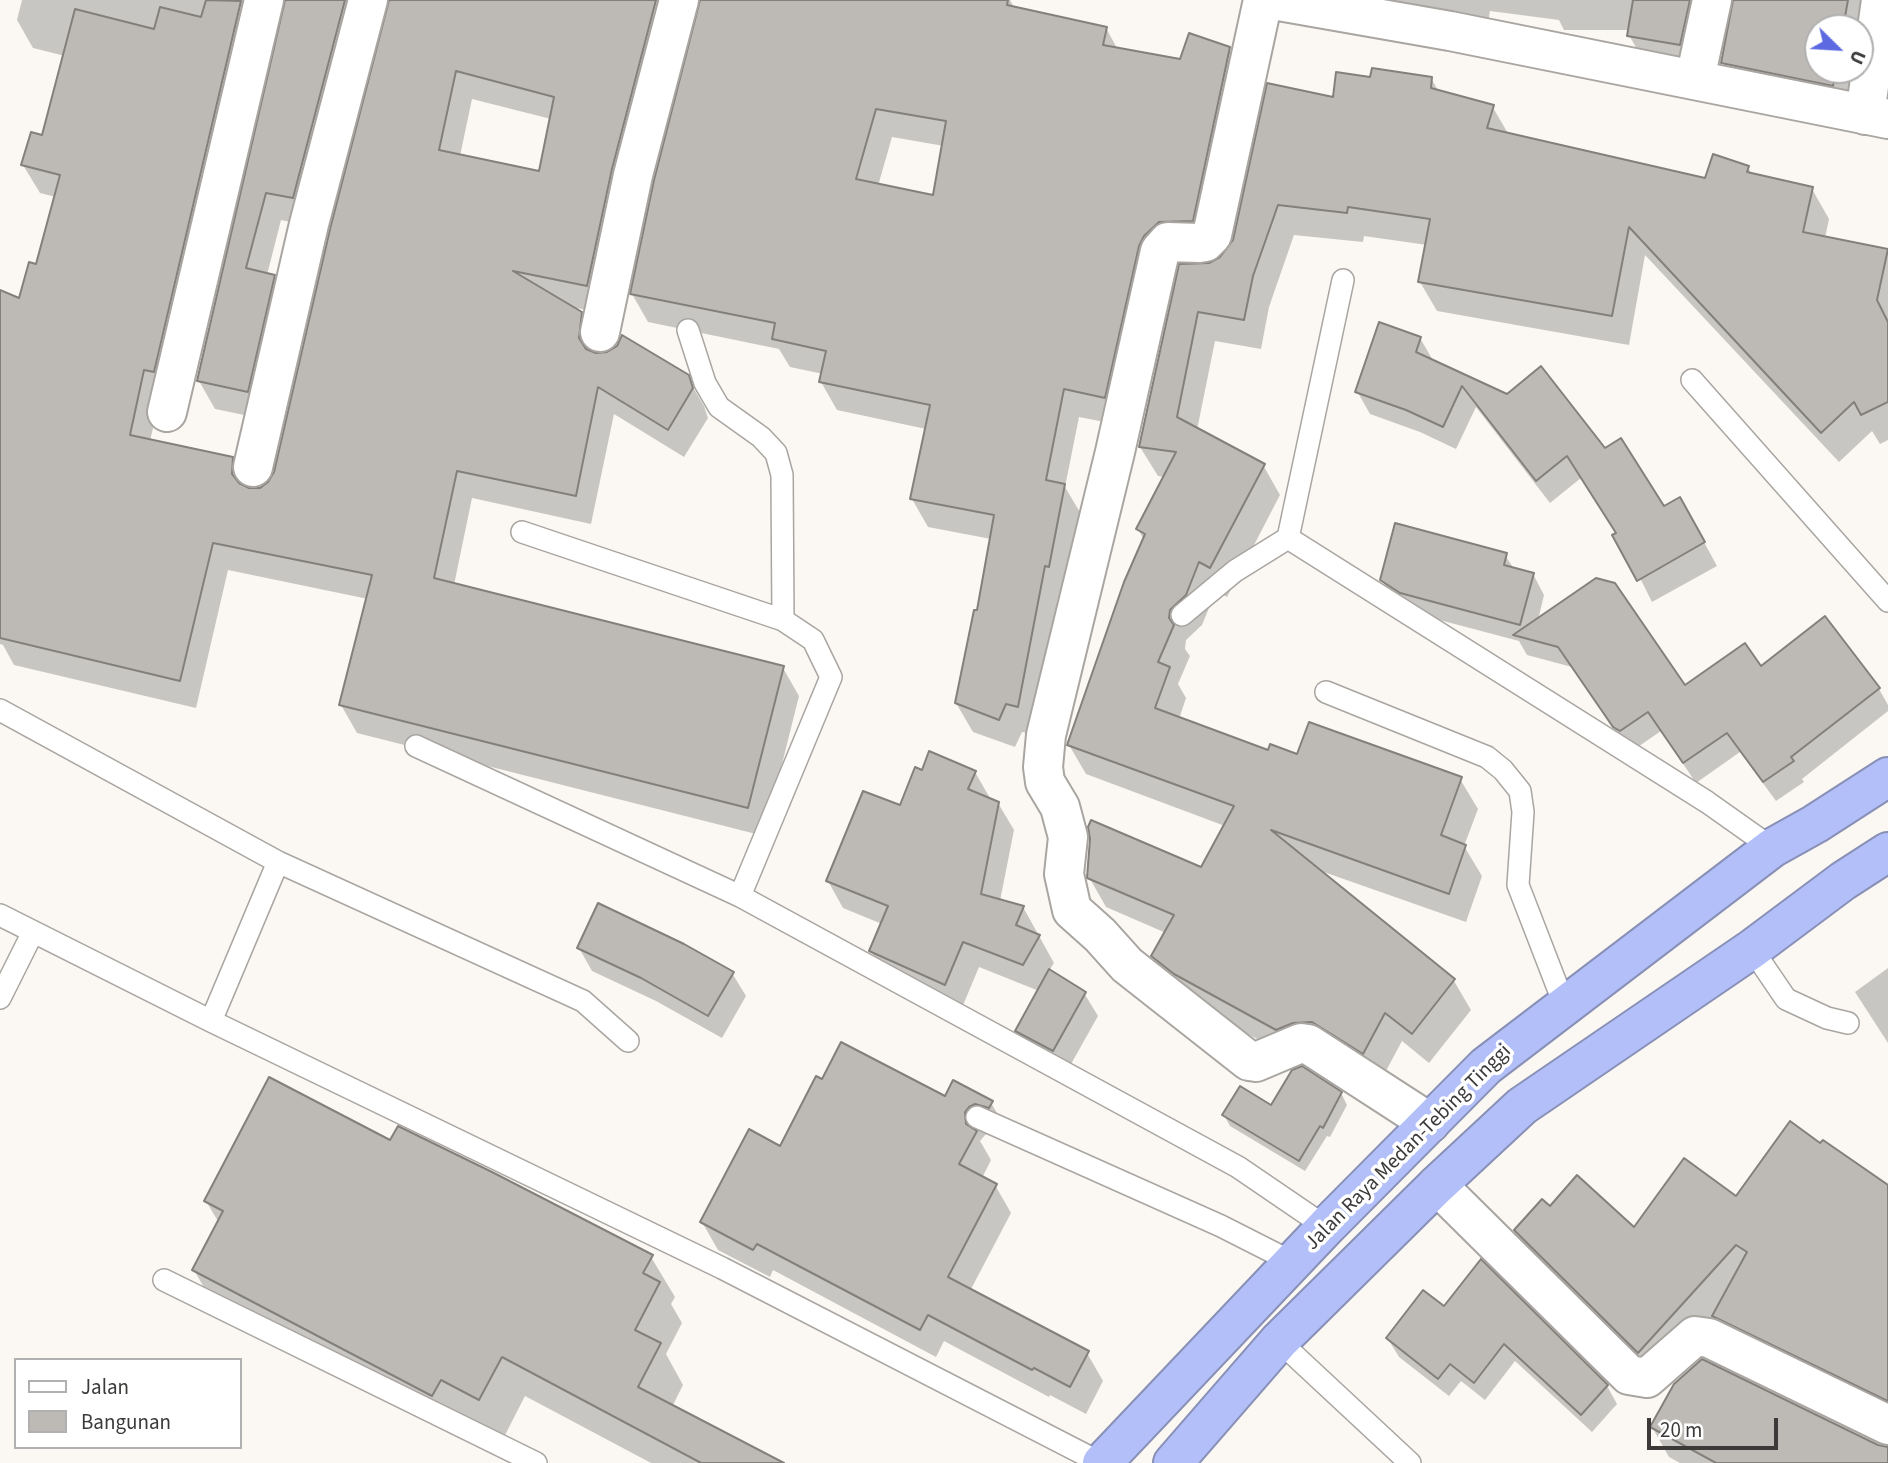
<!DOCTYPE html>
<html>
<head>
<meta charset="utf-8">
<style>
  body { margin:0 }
  #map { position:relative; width:1888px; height:1463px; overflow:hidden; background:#fbf8f3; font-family:"Source Sans 3",sans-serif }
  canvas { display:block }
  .legend { position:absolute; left:14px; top:1358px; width:228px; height:91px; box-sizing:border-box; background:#fff; border:2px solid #b1b0b0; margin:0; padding:9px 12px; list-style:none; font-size:21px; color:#3c3a39 }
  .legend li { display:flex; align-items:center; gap:14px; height:35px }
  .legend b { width:35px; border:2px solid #b1b0b0 }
  .north { position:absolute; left:1804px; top:14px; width:70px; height:70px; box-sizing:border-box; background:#fff; border:2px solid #b1b0b0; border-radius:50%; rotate:114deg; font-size:19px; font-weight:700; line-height:28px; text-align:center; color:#3c3a39 }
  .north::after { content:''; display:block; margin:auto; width:24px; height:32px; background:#5d69e1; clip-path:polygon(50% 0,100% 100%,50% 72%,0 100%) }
  .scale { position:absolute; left:1647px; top:1418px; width:131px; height:32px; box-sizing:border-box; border:4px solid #3c3a39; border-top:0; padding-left:9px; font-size:21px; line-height:24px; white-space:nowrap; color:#3c3a39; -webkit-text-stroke:5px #fff; paint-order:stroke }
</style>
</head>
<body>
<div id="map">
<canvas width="1888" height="1463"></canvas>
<ul class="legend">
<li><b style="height:9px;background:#fff"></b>Jalan</li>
<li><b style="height:19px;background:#bdbab6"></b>Bangunan</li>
</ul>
<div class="north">U</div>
<div class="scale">20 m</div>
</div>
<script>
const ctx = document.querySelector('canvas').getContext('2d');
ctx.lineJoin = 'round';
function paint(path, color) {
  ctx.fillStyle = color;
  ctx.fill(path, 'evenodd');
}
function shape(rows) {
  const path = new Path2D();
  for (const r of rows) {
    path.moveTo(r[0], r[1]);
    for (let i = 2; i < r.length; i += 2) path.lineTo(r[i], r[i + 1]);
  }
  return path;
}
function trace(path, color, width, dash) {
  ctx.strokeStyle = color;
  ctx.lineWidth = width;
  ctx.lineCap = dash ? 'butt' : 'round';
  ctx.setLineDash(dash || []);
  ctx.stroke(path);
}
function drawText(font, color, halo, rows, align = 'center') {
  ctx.font = font + ' "Source Sans 3",sans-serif';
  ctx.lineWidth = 7;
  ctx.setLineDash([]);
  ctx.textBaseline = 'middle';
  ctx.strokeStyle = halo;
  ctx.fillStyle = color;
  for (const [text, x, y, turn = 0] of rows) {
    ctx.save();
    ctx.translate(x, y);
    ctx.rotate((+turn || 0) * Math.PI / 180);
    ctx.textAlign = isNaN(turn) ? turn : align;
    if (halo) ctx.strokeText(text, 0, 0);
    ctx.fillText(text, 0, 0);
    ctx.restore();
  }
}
const shadow = shape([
  [22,0,1010,0,1015,9,1106,28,1118,50,1181,61,1229,48,1246,77,1208,249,1175,250,1120,425,1079,417,1065,487,1081,514,1065,595,1061,594,1033,734,1022,732,1015,747,973,732,956,703,978,612,991,539,928,527,912,499,926,429,837,410,821,382,823,374,790,367,779,349,648,322,632,294,702,7,689,7,603,313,571,307,581,313,597,342,596,355,687,377,704,406,708,418,684,457,614,414,591,524,472,498,454,585,783,668,799,696,764,836,357,733,341,705,368,599,228,570,196,708,14,665,3,645,0,644,0,292,20,300,37,266,56,197,40,193,23,165,44,137,65,56,33,48,17,20],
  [275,7,287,7,199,381,215,409,264,419,290,304,274,276,267,275,281,220,309,226,378,7,391,7,276,473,270,484,261,489,248,490,232,459,150,441,160,398],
  [472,99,551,119,540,173,460,156],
  [892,137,944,146,935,197,878,186],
  [1283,0,1888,0,1859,110,1736,85,1723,63,1735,3,1730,1,1692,67,1642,58,1629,35,1630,30,1564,30,1559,20,1490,11,1487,29],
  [1818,28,1860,28,1860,70,1818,70],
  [1431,78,1439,92,1492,106,1509,135,1706,180,1748,167,1752,175,1812,189,1829,219,1825,238,1888,251,1888,440,1880,444,1872,431,1839,462,1645,255,1629,345,1437,311,1420,282,1427,245,1364,236,1363,242,1294,235,1269,307,1261,349,1215,341,1197,430,1263,465,1280,495,1227,597,1216,591,1202,625,1186,640,1185,649,1190,656,1178,684,1186,698,1179,719,1269,752,1460,779,1478,809,1464,846,1482,876,1466,922,1318,870,1454,981,1471,1010,1429,1063,1402,1041,1380,1082,1294,1059,1193,1004,1171,986,1153,956,1166,933,1106,907,1089,877,1202,869,1225,826,1086,774,1069,745,1144,540,1138,529,1165,477,1158,476,1140,447,1210,265,1222,259,1335,99,1372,79],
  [1420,338,1434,362,1605,451,1663,508,1693,522,1717,566,1652,602,1618,534,1581,478,1550,503,1476,407,1456,449,1420,432,1370,414,1357,391],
  [1505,555,1514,569,1533,574,1544,595,1538,620,1684,687,1761,669,1879,689,1888,705,1888,711,1802,779,1804,782,1776,801,1740,752,1696,783,1661,731,1632,751,1626,748,1572,667,1527,655,1519,641,1413,613,1394,601,1382,580],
  [922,772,975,772,991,800,998,803,1014,830,1000,901,1023,907,1054,963,1049,971,1084,993,1098,1016,1066,1073,1031,1054,1017,1031,1039,991,979,967,961,1010,886,978,871,951,882,924,843,908,828,881,901,807],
  [579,948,732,973,746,996,722,1038,656,1001,592,971],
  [1888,968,1888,1043,1855,992],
  [1341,1093,1347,1105,1330,1137,1327,1136,1305,1171,1230,1126,1224,1115],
  [945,1098,991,1103,1008,1131,992,1132,985,1135,980,1141,991,1160,982,1178,995,1185,1011,1213,970,1291,1087,1353,1103,1381,1086,1414,1050,1395,1049,1397,944,1341,936,1357,773,1270,770,1277,718,1250,702,1222,781,1149],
  [391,1143,651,1257,675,1297,671,1304,682,1323,666,1354,683,1385,672,1407,774,1463,651,1463,525,1396,503,1439,217,1310,194,1270,219,1223,206,1201],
  [1821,1145,1888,1187,1888,1422,1731,1347,1715,1318,1656,1382,1534,1261,1516,1231,1550,1208,1634,1230,1736,1198],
  [1445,1309,1607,1386,1617,1404,1592,1432,1515,1361,1485,1400,1461,1381,1449,1396,1399,1357,1388,1339],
  [1652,1427,1879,1447,1888,1448,1888,1463,1680,1463,1669,1457]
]);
const building = shape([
  [206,0,241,1,154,372,144,370,130,435,233,457,232,474,239,483,249,488,260,488,268,482,274,472,330,229,389,0,656,0,612,169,587,286,513,271,582,312,579,338,586,349,596,353,607,352,617,346,622,335,689,375,693,388,668,430,598,387,576,496,457,471,434,578,784,666,748,808,339,705,372,575,213,543,180,681,0,638,0,290,19,298,29,262,36,264,60,175,21,165,31,132,42,135,75,9,154,29,160,7,201,17,206,0],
  [456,71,554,97,539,171,439,150,456,71],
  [285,0,345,0,293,198,266,193,246,268,275,275,248,392,197,381,285,0],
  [700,0,1008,0,1007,5,1107,27,1103,45,1180,59,1189,33,1230,47,1193,221,1159,222,1144,236,1139,246,1105,398,1064,389,1046,480,1065,484,1049,567,1045,566,1018,707,1006,704,999,720,955,703,974,610,977,610,994,515,910,499,930,405,819,382,826,351,772,339,775,323,630,294,654,180,700,0],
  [876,109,946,121,933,195,856,179,876,109],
  [1633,0,1690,0,1680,45,1627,36,1633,0],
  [1733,0,1848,0,1843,28,1818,28,1818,70,1836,70,1833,86,1721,63,1733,0],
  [1372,68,1432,77,1431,88,1494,105,1487,128,1705,178,1713,154,1749,166,1747,172,1813,187,1803,232,1888,249,1877,300,1888,322,1888,402,1861,415,1854,402,1821,433,1629,227,1612,316,1418,282,1430,219,1348,207,1347,213,1278,205,1253,276,1244,320,1198,312,1177,417,1265,464,1210,568,1199,562,1186,595,1170,610,1169,618,1174,625,1158,662,1170,667,1155,708,1268,750,1270,744,1297,754,1309,722,1462,777,1441,835,1466,845,1449,894,1271,830,1455,979,1412,1034,1385,1013,1363,1054,1312,1022,1293,1023,1276,1030,1174,974,1151,956,1174,915,1087,878,1090,839,1088,827,1091,820,1201,867,1234,806,1067,745,1124,582,1145,534,1136,529,1176,452,1139,447,1179,264,1209,263,1220,257,1233,240,1267,83,1333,97,1336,72,1370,77,1372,68],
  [1379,322,1421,337,1416,352,1507,394,1541,366,1605,448,1621,438,1664,506,1680,497,1705,542,1637,581,1612,535,1616,533,1567,456,1536,481,1462,386,1443,427,1406,410,1355,392,1379,322],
  [1395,523,1507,553,1504,565,1534,573,1520,625,1400,593,1380,580,1395,523],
  [1596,578,1615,583,1685,685,1745,643,1761,666,1825,616,1880,688,1791,757,1794,761,1763,782,1727,733,1683,763,1648,712,1620,731,1613,727,1558,647,1513,635,1596,578],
  [929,751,976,771,968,789,999,802,981,894,1024,906,1016,925,1040,935,1023,965,963,942,945,985,869,951,888,906,826,881,863,791,900,805,915,767,922,770,929,751],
  [598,903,684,944,734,972,708,1016,641,978,577,948,598,903],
  [1049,969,1086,992,1053,1051,1015,1031,1049,969],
  [841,1042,945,1096,953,1080,993,1101,989,1108,975,1104,969,1107,965,1112,966,1124,977,1131,959,1164,997,1184,948,1277,1089,1351,1070,1387,1034,1368,1032,1370,928,1315,920,1330,757,1244,753,1250,700,1222,749,1129,780,1146,816,1076,822,1079,841,1042],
  [1302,1066,1342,1092,1323,1128,1320,1126,1299,1161,1222,1115,1240,1086,1271,1105,1292,1070,1302,1066],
  [269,1077,390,1140,398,1126,494,1173,653,1255,643,1273,660,1282,635,1330,661,1343,638,1387,784,1463,701,1463,502,1357,479,1400,441,1380,432,1396,192,1270,223,1211,204,1201,269,1077],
  [1790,1121,1820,1143,1823,1140,1888,1185,1888,1401,1712,1316,1747,1252,1736,1245,1638,1353,1514,1230,1542,1199,1550,1206,1577,1175,1634,1227,1684,1158,1736,1196,1790,1121],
  [1481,1259,1608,1385,1581,1415,1504,1344,1474,1383,1450,1364,1438,1379,1386,1338,1423,1290,1444,1306,1481,1259],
  [1702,1359,1878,1445,1888,1447,1888,1463,1716,1463,1650,1427,1674,1384,1702,1359]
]);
const lane = shape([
  [688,330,705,383,719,407,761,437,776,453,782,475,783,620],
  [1692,380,1888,601],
  [522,532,783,620,813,640,831,677,740,896,1238,1167,1326,1227],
  [1288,538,1707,802,1772,848],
  [1182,615,1235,571,1288,538,1343,280],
  [1326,692,1487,757,1503,770,1520,791,1523,812,1518,885,1564,1004],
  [0,710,278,862,211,1021],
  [416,746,740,896],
  [278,862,583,1001,628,1041],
  [0,915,211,1021,722,1268,1101,1463],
  [1752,949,1786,999,1827,1018,1848,1023],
  [0,998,33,932],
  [977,1117,1221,1226,1294,1263],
  [164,1280,536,1463],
  [1279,1341,1410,1463]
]);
const street = shape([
  [1263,0,1212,235,1205,242,1199,243,1168,242,1160,251,1115,452,1046,735,1043,767,1045,782,1060,807,1068,837,1064,874,1072,910,1100,935,1127,965,1249,1061,1256,1062,1301,1043,1308,1044,1430,1123],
  [1273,0,1450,31,1888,119],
  [1695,79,1712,0],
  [1865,115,1881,0],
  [600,332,633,175,679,0],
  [167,412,264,0],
  [253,467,309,224,368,0],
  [1437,1185,1629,1375,1647,1378,1695,1336,1709,1338,1888,1425]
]);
const highway = shape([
  [1102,1463,1326,1227,1486,1066,1772,848,1815,824,1888,777],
  [1173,1463,1279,1341,1437,1185,1522,1106,1752,949,1843,881,1888,852]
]);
const streetNames = [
  ["Jalan Raya Medan-Tebing Tinggi",1409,1148,-45]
];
paint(shadow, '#0003');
paint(building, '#bdbab6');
trace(building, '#83807c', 2);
trace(lane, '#a9a5a1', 24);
trace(street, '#a9a5a1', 42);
trace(highway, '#8990b6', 42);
trace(lane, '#fff', 21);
trace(street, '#fff', 38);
trace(highway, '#b2bff9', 38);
drawText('21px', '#3c3a39', '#fff', streetNames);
</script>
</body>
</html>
